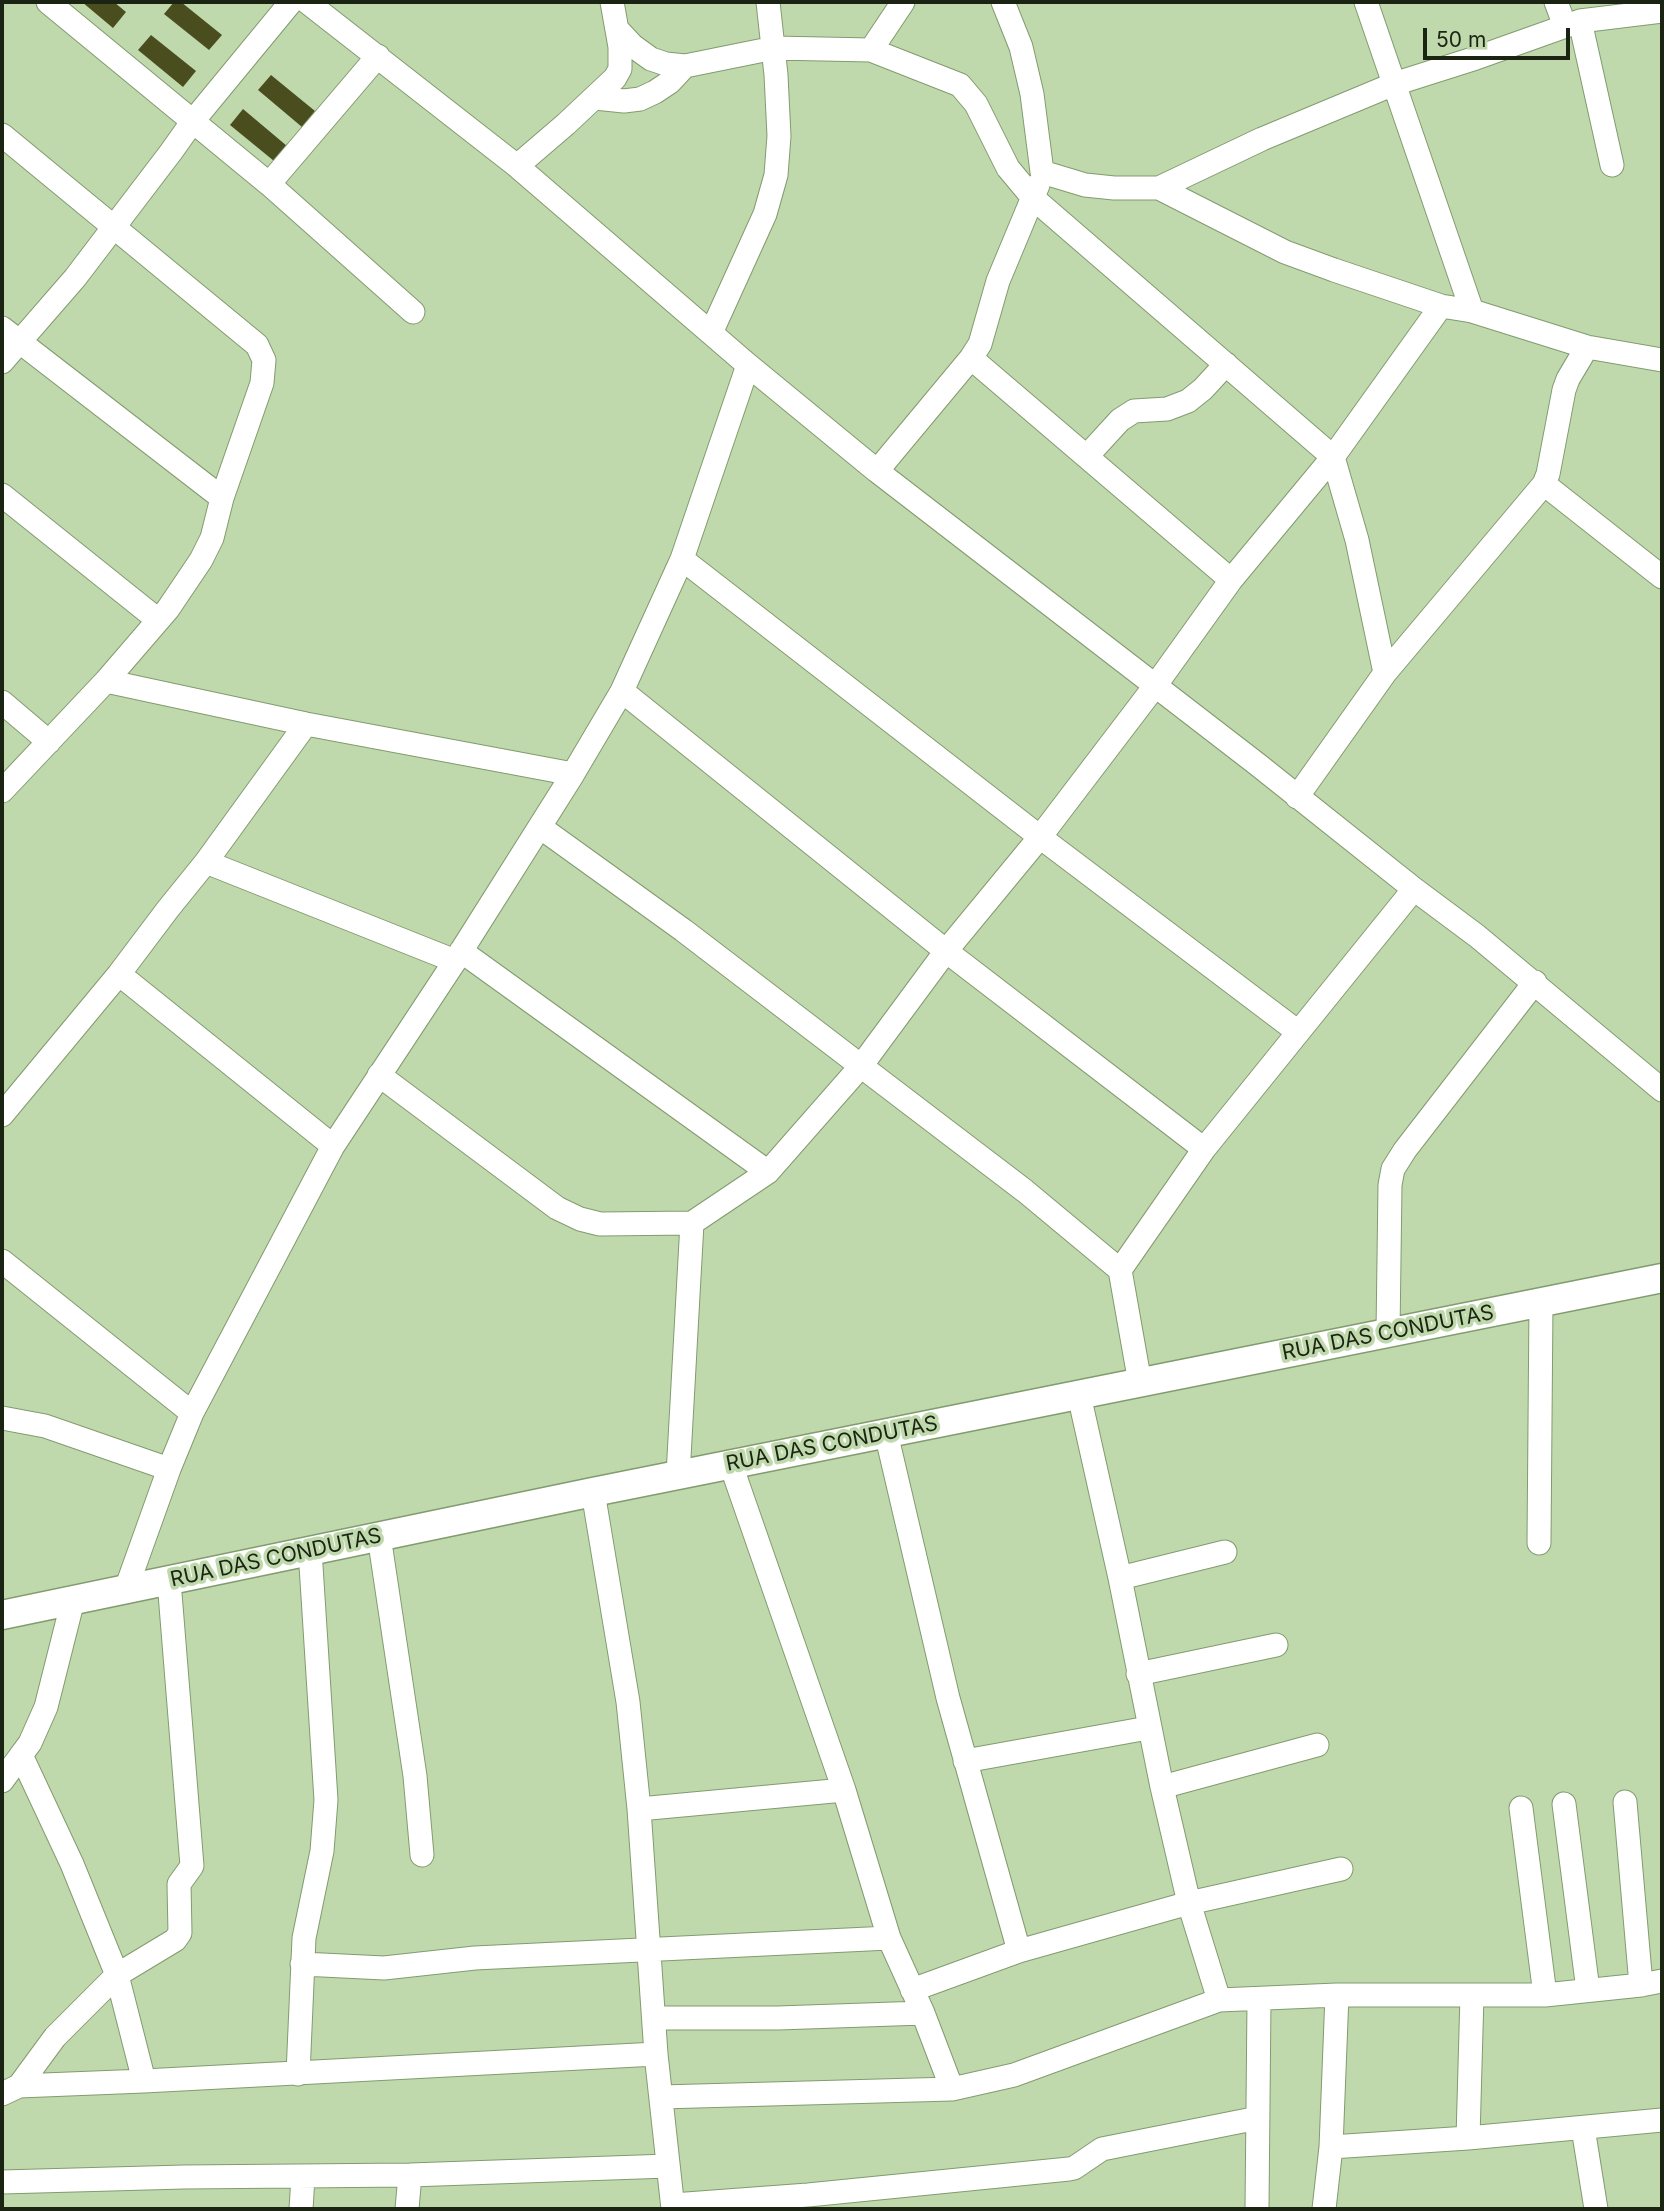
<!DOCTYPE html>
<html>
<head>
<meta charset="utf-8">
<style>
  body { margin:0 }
  #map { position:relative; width:1664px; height:2211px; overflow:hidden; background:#bfd9ac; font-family:Inter,sans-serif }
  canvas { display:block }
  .frame { position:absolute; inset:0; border:4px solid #1b2413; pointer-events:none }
  .scale { position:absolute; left:1423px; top:28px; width:147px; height:32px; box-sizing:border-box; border:4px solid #1b2413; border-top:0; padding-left:9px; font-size:21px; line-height:24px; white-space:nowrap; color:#1b2413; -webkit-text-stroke:5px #bfd9ac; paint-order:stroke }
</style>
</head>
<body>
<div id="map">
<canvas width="1664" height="2211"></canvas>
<div class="frame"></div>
<div class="scale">50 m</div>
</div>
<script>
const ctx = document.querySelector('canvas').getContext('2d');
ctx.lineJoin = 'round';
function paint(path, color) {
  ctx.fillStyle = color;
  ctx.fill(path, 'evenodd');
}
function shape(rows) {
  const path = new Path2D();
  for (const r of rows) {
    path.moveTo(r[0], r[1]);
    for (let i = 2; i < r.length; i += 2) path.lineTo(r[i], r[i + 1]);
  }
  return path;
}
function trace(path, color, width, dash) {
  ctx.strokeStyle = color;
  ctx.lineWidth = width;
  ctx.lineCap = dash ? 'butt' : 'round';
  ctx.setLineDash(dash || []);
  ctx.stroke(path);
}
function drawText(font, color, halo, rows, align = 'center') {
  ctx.font = font + ' Inter,sans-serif';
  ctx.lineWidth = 7;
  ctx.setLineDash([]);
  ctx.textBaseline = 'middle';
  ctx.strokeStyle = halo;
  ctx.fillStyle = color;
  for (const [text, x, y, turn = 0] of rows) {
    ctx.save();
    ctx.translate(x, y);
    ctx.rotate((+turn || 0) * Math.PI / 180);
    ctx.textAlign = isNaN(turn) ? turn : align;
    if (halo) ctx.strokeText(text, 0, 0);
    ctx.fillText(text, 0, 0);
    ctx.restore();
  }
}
const building = shape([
  [82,2,114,2,126,12,113,28],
  [174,2,181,2,222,35,209,50,164,14],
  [151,35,196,71,183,87,138,50],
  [271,75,315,111,302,127,258,90],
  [243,109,287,146,274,161,230,125]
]);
const minor = shape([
  [48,2,269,184,413,312],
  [307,2,517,166,748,365,877,471,1257,764,1414,889,1477,936,1662,1090],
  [1003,2,1021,47,1032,94,1042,172,1085,185,1114,188,1159,188,1285,252,1334,270,1441,306,1472,311,1587,347,1662,360],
  [1366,2,1472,311],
  [1556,2,1565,26],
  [1580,21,1612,165],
  [618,30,633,46,651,59,666,64,685,66,774,48,871,50,960,85,976,104,1008,168,1033,198,1333,457,1357,540,1385,673],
  [871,50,903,2],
  [595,98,624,101,640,99,655,92,670,82,685,66],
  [2,135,257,345,264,360,262,383,222,498,212,538,201,560,168,609,106,681,2,791],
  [517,166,566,124,615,78,620,69,620,47,612,2],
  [269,184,378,56],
  [1159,188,1262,139,1394,84,1476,58,1580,21,1662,11],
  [2,328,222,498],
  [711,333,765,214,776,175,779,136,776,75,768,2],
  [971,358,1231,580],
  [2,362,75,278,171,152,193,121,291,2],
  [1087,456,1120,420,1134,411,1167,409,1188,401,1203,389,1226,364],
  [877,471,971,358,980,344,998,281,1038,185],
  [1544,484,1662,577],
  [2,495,158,620],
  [682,559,1040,837,1298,1032],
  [106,681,306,724,573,774],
  [622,691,946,951,1204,1149],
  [2,702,49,742],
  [1297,797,1385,673,1544,484,1548,474,1564,390,1568,379,1587,347],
  [540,827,683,930,861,1066,1025,1191,1120,1270],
  [206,862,455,961],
  [461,951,768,1172],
  [119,974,333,1146],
  [379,1075,557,1208,580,1219,600,1224,692,1223],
  [2,1115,119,974,168,909,206,862,306,724],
  [2,1261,192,1413],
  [1388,1333,1390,1185,1393,1169,1405,1150,1535,982],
  [1140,1383,1120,1270,1204,1149,1414,889],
  [1079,1395,1120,1578,1162,1787,1189,1903,1219,2000],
  [2,1418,45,1426,169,1469],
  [886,1433,948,1698,1019,1951],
  [731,1465,844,1790,889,1938,923,2013,952,2089],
  [678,1475,692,1223,768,1172,861,1066,946,951,1040,837,1155,686,1231,580,1333,457,1441,306],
  [593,1492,628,1702,639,1809,656,2054,673,2209],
  [379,1536,415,1776,422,1855],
  [1539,1543,1541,1302],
  [1120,1578,1225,1552],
  [126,1589,169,1469,192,1413,333,1146,455,961,573,774,622,691,682,559,748,365],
  [1138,1674,1276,1645],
  [21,1755,72,1864,117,1975,144,2081],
  [965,1761,1148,1728],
  [2,1781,30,1743,46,1707,73,1600],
  [1162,1787,1317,1745],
  [1625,1802,1641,1985],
  [1564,1804,1588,1990],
  [1521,1808,1545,1995],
  [639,1809,844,1790],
  [302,1964,384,1968,475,1958,889,1938],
  [912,1990,1019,1951,1189,1903,1341,1869],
  [654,2018,778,2018,923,2013],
  [298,2074,304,1938,322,1851,326,1800,310,1550],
  [19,2086,55,2037,117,1975,175,1940,180,1933,179,1884,192,1866,169,1581],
  [2,2094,19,2086,144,2081,656,2054],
  [661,2097,952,2089,1014,2075,1219,2000,1337,1995,1545,1995,1641,1985,1662,1981],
  [1583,2128,1596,2209],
  [1468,2138,1472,1995],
  [1331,2147,1468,2138,1662,2120],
  [2,2182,184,2177,410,2175,668,2166],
  [673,2205,808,2195,1069,2169,1074,2168,1102,2149,1258,2118],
  [301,2209,303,2177],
  [407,2209,410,2175],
  [1257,2209,1259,2000],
  [1324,2209,1331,2147,1337,1995]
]);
const tertiary = shape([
  [2,1615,593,1492,1662,1278]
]);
const streetNames = [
  ["RUA DAS CONDUTAS",1388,1333,-11],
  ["RUA DAS CONDUTAS",832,1444,-11],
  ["RUA DAS CONDUTAS",276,1558,-12]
];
paint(building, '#4a4d1e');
trace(minor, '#829b6f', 25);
trace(tertiary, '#829b6f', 31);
trace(minor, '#fff', 23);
trace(tertiary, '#fff', 28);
drawText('21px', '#1b2413', '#bfd9ac', streetNames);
</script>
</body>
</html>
